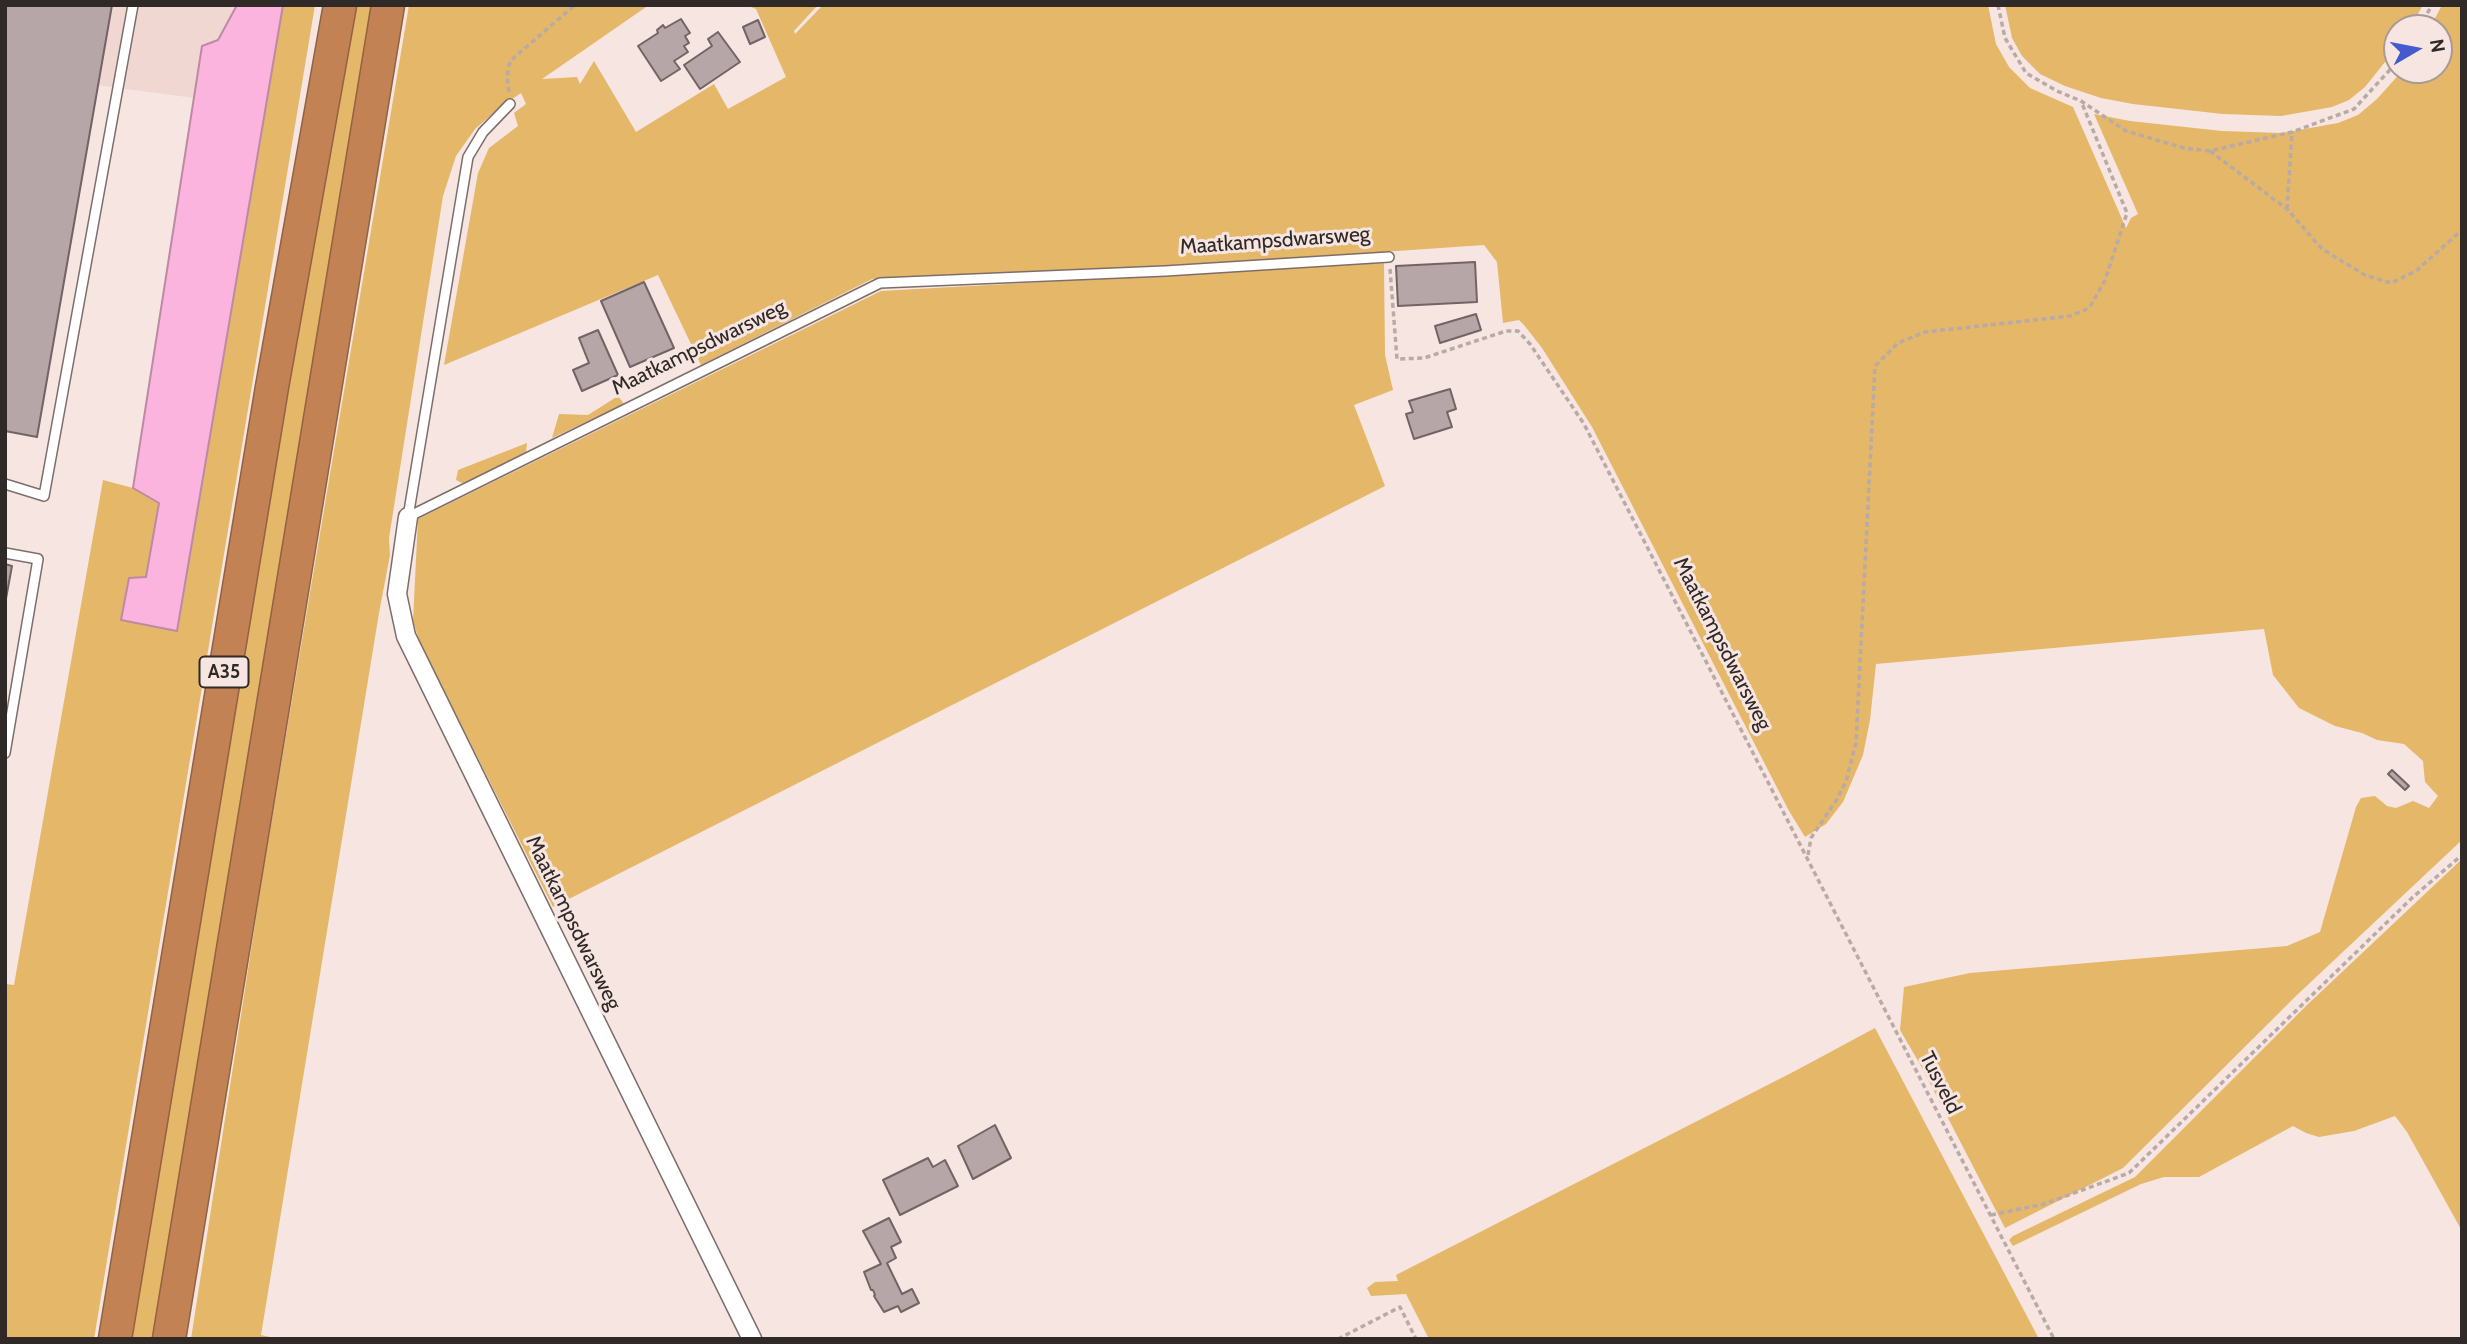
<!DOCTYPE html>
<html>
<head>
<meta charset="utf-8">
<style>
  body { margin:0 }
  #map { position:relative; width:2467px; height:1344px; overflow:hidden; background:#f7e5e1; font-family:Cabin,sans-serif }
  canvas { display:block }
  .frame { position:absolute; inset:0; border:7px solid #2f2927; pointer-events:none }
  .north { position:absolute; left:2383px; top:14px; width:70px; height:70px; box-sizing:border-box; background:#f7e5e1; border:2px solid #a79a97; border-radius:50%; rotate:80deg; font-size:19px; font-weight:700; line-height:28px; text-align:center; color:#2f2927 }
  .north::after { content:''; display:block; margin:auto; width:24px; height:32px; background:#445ace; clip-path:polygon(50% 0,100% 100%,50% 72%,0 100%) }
</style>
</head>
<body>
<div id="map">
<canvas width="2467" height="1344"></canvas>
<div class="frame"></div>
<div class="north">N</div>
</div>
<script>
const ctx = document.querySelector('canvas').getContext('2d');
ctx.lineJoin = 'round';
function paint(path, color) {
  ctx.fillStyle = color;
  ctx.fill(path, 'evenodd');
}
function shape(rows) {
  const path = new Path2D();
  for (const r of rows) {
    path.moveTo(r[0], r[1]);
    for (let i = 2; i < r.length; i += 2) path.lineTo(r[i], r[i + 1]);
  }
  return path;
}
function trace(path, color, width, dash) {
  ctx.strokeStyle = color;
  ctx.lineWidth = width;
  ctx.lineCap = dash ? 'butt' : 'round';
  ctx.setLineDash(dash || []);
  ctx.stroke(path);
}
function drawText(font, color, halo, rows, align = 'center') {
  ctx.font = font + ' Cabin,sans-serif';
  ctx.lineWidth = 6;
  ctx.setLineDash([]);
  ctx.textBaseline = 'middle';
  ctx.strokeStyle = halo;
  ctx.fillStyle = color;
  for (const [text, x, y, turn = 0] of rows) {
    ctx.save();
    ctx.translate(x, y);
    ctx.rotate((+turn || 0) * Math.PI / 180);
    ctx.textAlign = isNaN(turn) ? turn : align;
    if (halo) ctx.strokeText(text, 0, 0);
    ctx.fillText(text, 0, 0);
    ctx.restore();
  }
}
const built = shape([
  [5,5,295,5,278,109,5,73]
]);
const green = shape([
  [283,5,315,5,94,1339,5,1339,5,984,14,985,103,480,133,488,159,503,146,578,176,630],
  [348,5,378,5,156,1339,129,1339],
  [409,5,649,5,542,79,577,77,580,84,594,61,636,132,714,84,728,109,786,77,756,9,746,5,818,5,794,31,795,34,823,5,1988,5,1996,44,2009,67,2030,88,2073,107,2126,228,2131,218,2138,214,2094,114,2130,121,2222,131,2282,133,2338,123,2358,115,2377,99,2403,70,2439,70,2439,28,2430,28,2442,5,2462,5,2462,840,2297,995,2123,1168,2005,1228,1921,1066,1900,1030,1904,987,1970,973,2287,946,2320,932,2356,807,2361,798,2375,796,2387,806,2396,808,2413,801,2429,808,2438,796,2425,782,2423,761,2404,744,2377,740,2362,733,2335,726,2299,708,2273,675,2264,629,1876,664,1870,720,1863,755,1843,802,1826,824,1805,837,1789,811,1592,427,1542,348,1524,325,1519,320,1503,323,1497,262,1484,245,1208,264,872,279,701,365,658,275,444,365,478,173,489,148,518,126,514,113,526,104,521,93,500,107,475,129,456,156,443,196,389,538,390,555,379,613,261,1335,279,1339,191,1339,264,866],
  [2005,5,2423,5,2410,28,2397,28,2397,47,2365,87,2349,100,2332,107,2281,116,2223,114,2133,104,2101,98,2065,86,2040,74,2022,56,2012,38],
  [1384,263,1385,355,1393,390,1354,405,1385,486,553,907,420,643,413,621,418,519,881,291],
  [618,396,624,404,552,438,559,414,588,415],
  [527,443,526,452,464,484,456,480,458,470],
  [2462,859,2462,1231,2407,1132,2395,1116,2354,1131,2319,1137,2306,1133,2293,1126,2199,1177,2164,1177,2141,1184,2013,1246,2009,1240,2013,1236,2135,1177,2307,1005],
  [1875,1028,2039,1339,1429,1339,1406,1294,1371,1296,1367,1288,1375,1282,1398,1281,1396,1275,1795,1071]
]);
const water = shape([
  [237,5,283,5,177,631,121,620,129,578,146,577,159,503,133,488,202,46,218,40,237,5]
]);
const building = shape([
  [5,5,112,5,37,437,5,431,5,5],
  [681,19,690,33,685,36,689,43,684,46,688,52,674,61,680,69,661,81,638,46,658,33,657,30,663,25,665,28,681,19],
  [758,20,765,37,750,44,743,27,758,20],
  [718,32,740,62,700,89,684,65,712,46,708,39,718,32],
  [1475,262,1477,302,1398,306,1396,266,1475,262],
  [644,282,674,348,630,367,601,301,644,282],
  [1476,314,1481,330,1440,343,1435,326,1476,314],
  [598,330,618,375,582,391,573,370,589,363,579,338,598,330],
  [1450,389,1456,409,1447,412,1452,427,1414,439,1406,414,1413,412,1409,401,1450,389],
  [5,564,12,566,5,604,5,564],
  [2392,770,2409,786,2405,790,2388,774,2392,770],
  [995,1125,1011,1158,973,1179,958,1146,995,1125],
  [928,1158,933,1167,945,1160,958,1186,900,1215,883,1180,928,1158],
  [889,1218,901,1242,891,1247,896,1258,887,1263,902,1294,912,1289,919,1303,901,1312,898,1306,884,1312,874,1296,875,1295,873,1290,871,1290,864,1272,881,1264,863,1231,889,1218]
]);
const path = shape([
  [1998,5,2005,38,2026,73,2057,91,2081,101,2126,131,2184,148,2210,151,2292,132,2354,109,2397,62],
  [2419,28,2432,5],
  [509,92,507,77,510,61,575,5],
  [2210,151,2287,209,2322,249,2365,275,2391,283,2416,271,2462,230],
  [2287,209,2292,132],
  [1390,269,1397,359,1424,358,1506,331,1518,331,1530,344,1584,424,2054,1339],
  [1808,855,1811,838,1837,799,1846,781,1856,743,1875,366,1898,343,1925,332,2070,316,2085,310,2091,305,2105,280,2127,213,2081,101],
  [1991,1215,2044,1204,2129,1173,2413,897,2462,855],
  [1338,1339,1400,1307,1416,1339]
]);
const lane = shape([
  [5,484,44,496,133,5],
  [408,517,880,283,1165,271,1389,257],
  [408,517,468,157,483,132,510,104],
  [5,553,38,559,5,753]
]);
const street = shape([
  [408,517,397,594,406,636,752,1339]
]);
const highway = shape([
  [115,1339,272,387,340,5],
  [169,1339,388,5]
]);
const shields = [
  [224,672,49]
];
const shieldNames = [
  ["A35",224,672]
];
const streetNames = [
  ["Maatkampsdwarsweg",1275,241,-4],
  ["Maatkampsdwarsweg",699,348,-26],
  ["Maatkampsdwarsweg",1722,644,63],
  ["Maatkampsdwarsweg",573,923,64],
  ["Tusveld",1940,1083,63]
];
paint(built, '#f1d7d2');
paint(green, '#e4b769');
paint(water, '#fab4dd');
trace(water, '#bd8aa6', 2);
paint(building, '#b7a6a8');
trace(building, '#726365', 2);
trace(lane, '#7d6e6a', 12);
trace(street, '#7d6e6a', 21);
trace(highway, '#8f6344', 35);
trace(path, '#b8aaa6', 3.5, [5, 3.5]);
trace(lane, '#fff', 9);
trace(street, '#fff', 18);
trace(highway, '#c38253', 32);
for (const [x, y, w] of shields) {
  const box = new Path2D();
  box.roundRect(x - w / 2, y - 15.5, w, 31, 5);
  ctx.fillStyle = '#f7e5e1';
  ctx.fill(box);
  trace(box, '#2f2927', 2);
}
drawText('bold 19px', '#2f2927', null, shieldNames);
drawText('21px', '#2f2927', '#f7e5e1', streetNames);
</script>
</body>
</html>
